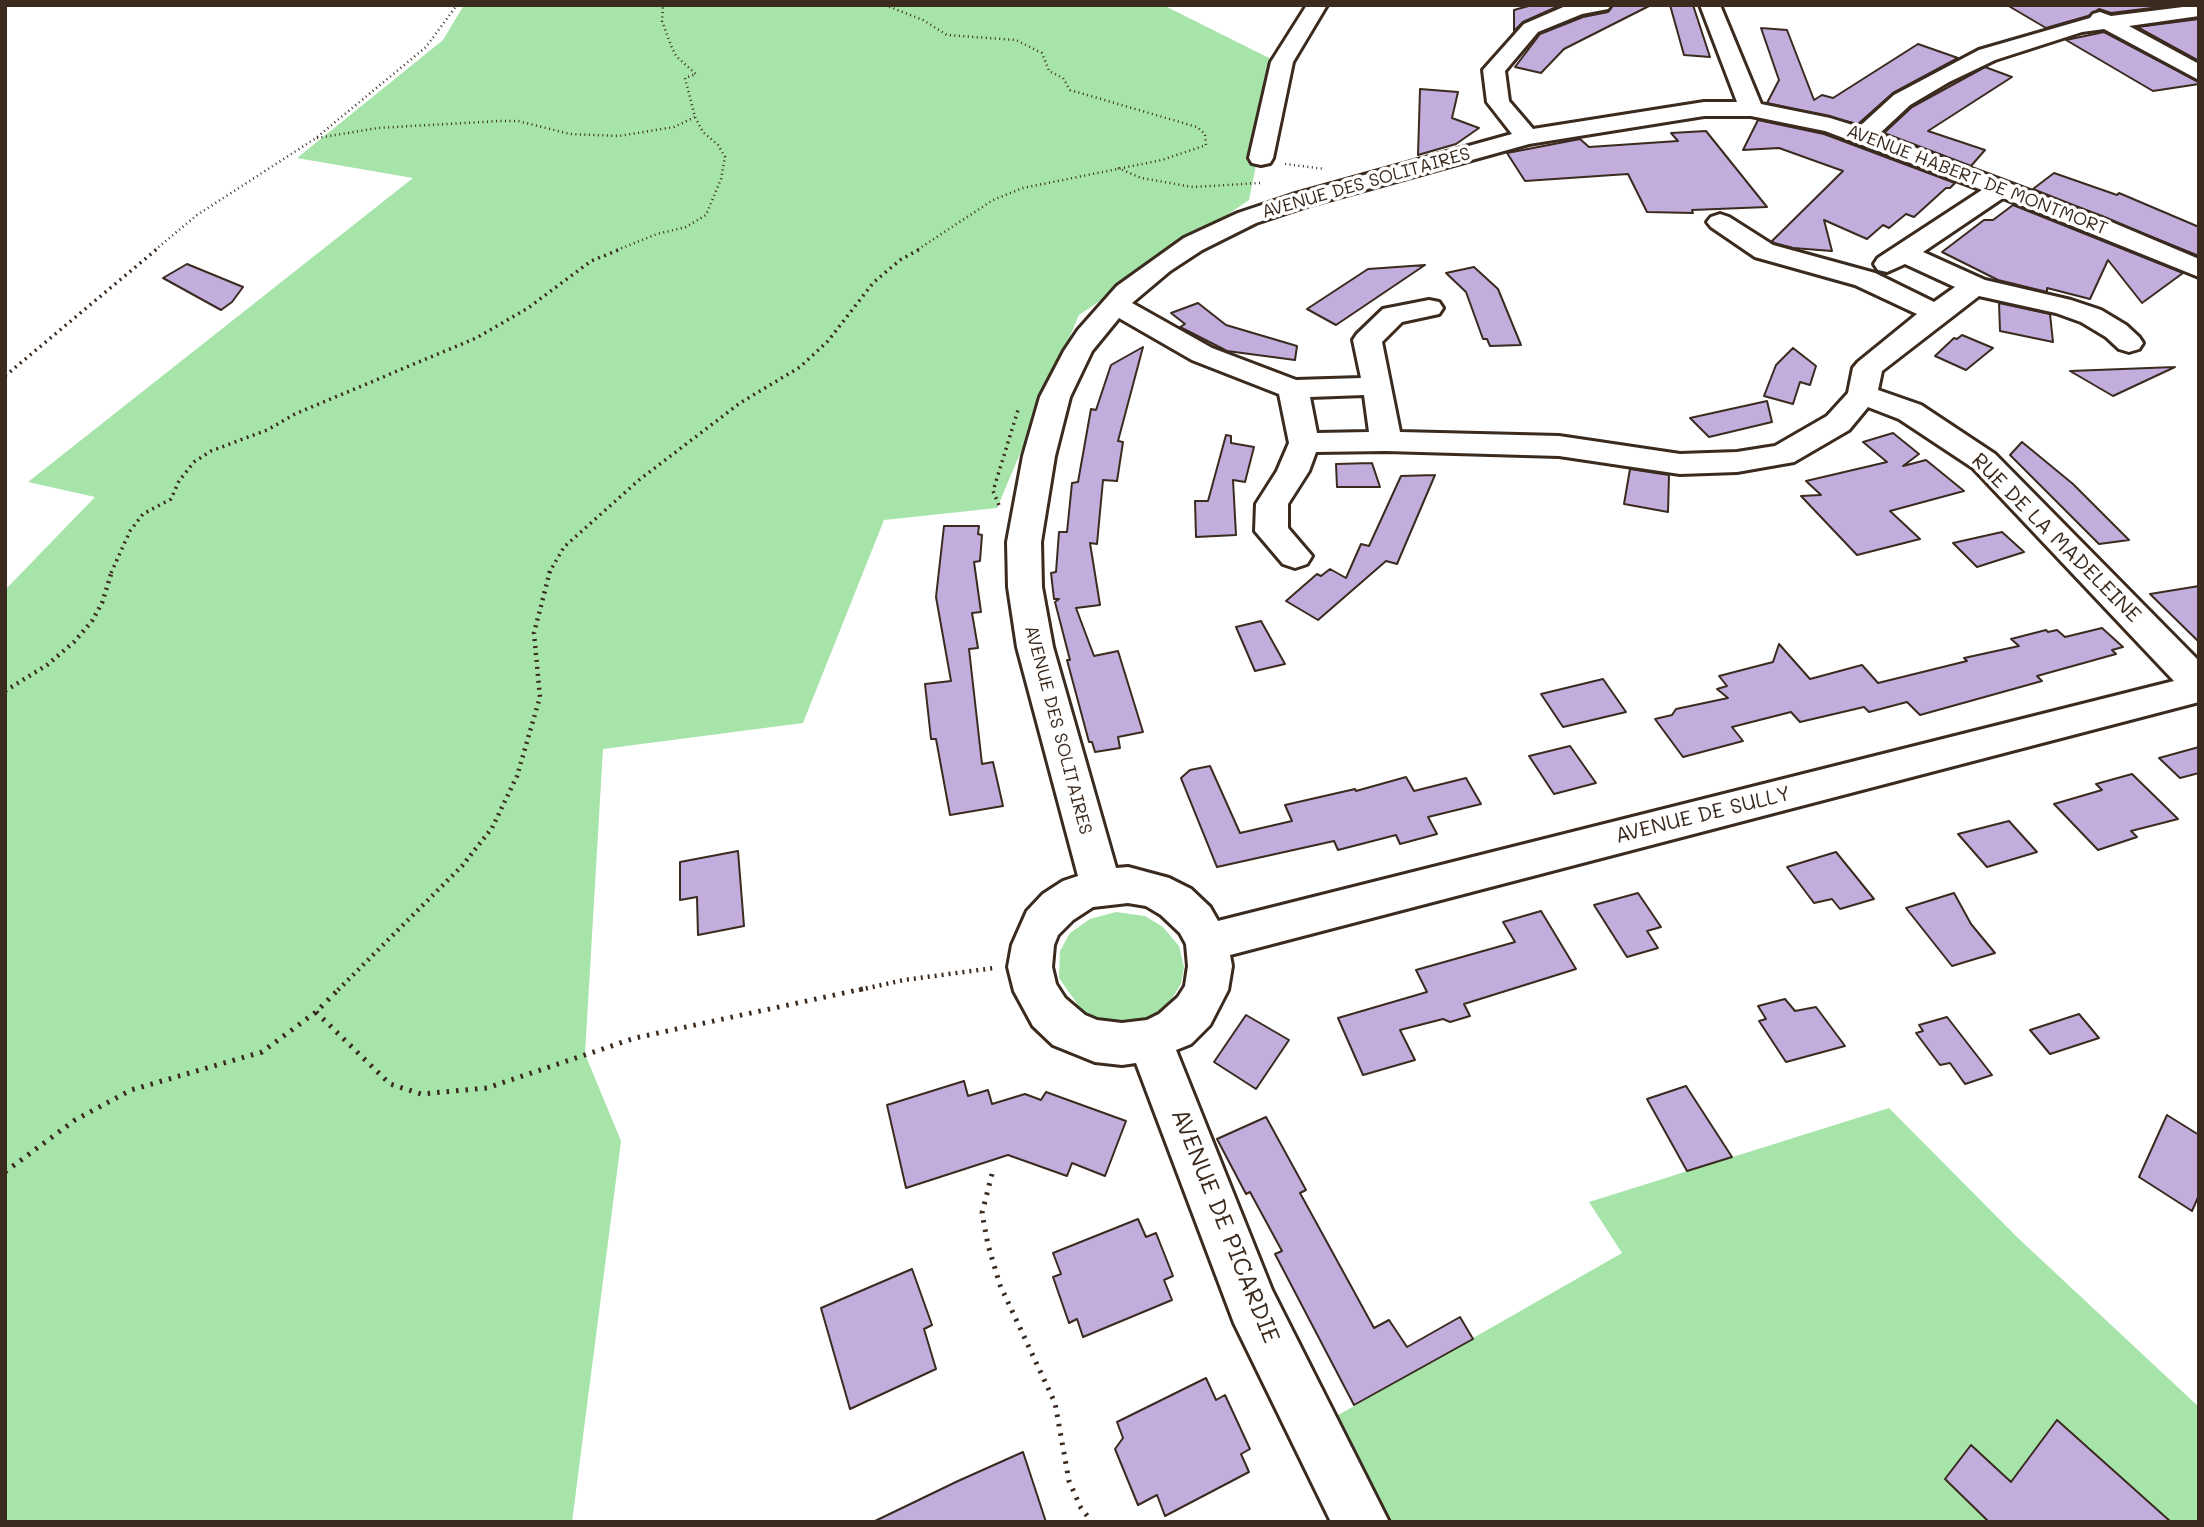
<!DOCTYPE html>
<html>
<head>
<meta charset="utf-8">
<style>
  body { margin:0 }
  #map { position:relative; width:2204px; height:1527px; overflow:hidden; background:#fff; font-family:Mali,sans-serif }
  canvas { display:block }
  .frame { position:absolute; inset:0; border:7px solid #3b2a1e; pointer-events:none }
</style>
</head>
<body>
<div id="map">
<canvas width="2204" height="1527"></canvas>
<div class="frame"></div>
</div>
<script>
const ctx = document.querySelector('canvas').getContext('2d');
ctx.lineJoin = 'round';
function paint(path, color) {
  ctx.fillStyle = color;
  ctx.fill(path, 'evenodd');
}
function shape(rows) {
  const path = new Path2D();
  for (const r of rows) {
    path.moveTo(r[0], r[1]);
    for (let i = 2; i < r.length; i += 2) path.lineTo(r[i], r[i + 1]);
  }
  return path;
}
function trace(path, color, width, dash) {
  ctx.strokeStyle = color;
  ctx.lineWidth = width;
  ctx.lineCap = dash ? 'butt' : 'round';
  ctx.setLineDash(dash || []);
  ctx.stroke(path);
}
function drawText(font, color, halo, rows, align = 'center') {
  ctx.font = font + ' Mali,sans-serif';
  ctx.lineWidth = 7;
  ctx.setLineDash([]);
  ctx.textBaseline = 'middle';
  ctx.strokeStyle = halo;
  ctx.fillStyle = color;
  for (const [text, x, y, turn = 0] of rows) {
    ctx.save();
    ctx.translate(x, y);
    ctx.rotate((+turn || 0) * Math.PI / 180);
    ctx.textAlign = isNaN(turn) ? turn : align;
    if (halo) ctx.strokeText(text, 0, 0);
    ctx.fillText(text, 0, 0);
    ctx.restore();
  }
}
const green = shape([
  [464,5,1163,5,1277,62,1249,200,1079,315,997,508,884,520,803,723,603,749,585,1054,621,1141,572,1522,5,1522,5,590,95,497,28,482,413,178,297,158,443,40],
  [1116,912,1145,916,1163,927,1179,946,1184,967,1181,984,1167,1006,1141,1021,1109,1023,1085,1015,1059,978,1060,951,1070,933,1090,919],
  [1889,1108,2018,1238,2199,1407,2199,1522,1371,1522,1319,1426,1622,1253,1589,1202]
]);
const building = shape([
  [1532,5,1561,5,1523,22,1514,31,1514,10,1532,5],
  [1613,5,1651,5,1564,49,1541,73,1515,67,1540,34,1583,17,1608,12,1613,5],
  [1670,5,1693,5,1710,57,1684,55,1670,5],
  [2007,5,2176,5,2111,13,2099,9,2088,16,2046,28,2007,5],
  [2199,19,2199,61,2137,27,2199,19],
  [1761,28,1787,30,1814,100,1822,95,1833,98,1918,44,1958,58,1893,93,1858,124,1767,103,1779,80,1761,28],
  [2104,32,2199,82,2199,84,2153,91,2066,40,2104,32],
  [1985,67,2012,77,1928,131,1985,150,1971,166,1884,133,1912,107,1985,67],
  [1420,89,1458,92,1452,118,1479,128,1456,144,1418,155,1420,89],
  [1758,120,1824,134,1955,183,1950,188,1946,188,1914,217,1906,214,1889,228,1883,225,1867,239,1824,220,1832,251,1793,248,1774,243,1772,241,1843,171,1779,148,1743,150,1758,120],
  [1706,131,1767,207,1692,210,1693,213,1647,212,1628,174,1525,181,1507,153,1580,139,1589,147,1678,141,1671,133,1706,131],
  [2054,173,2117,195,2119,193,2199,227,2199,256,2033,189,2054,173],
  [2013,205,2183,273,2142,303,2108,260,2090,299,2047,288,2047,292,1998,280,1942,252,1984,220,1993,220,2013,205],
  [187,264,243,287,232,302,221,310,163,278,187,264],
  [1425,265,1336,325,1307,309,1368,269,1425,265],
  [1474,267,1498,289,1521,345,1490,346,1487,339,1483,339,1466,292,1446,273,1474,267],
  [1198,303,1226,325,1297,346,1295,360,1227,351,1180,327,1185,324,1171,313,1198,303],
  [1999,303,2050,314,2053,342,2000,331,1999,303],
  [1962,335,1993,348,1966,370,1935,356,1954,338,1957,339,1962,335],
  [1143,347,1118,441,1123,442,1117,481,1103,480,1097,544,1090,543,1100,605,1076,608,1094,656,1118,651,1143,732,1118,737,1120,748,1095,752,1092,742,1089,742,1067,660,1070,660,1055,602,1059,599,1054,599,1051,573,1056,572,1059,532,1067,532,1072,483,1078,482,1091,409,1096,410,1111,365,1143,347],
  [1793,348,1816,366,1810,385,1800,382,1793,404,1764,396,1776,365,1793,348],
  [2175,367,2113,396,2070,371,2175,367],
  [1767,401,1772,422,1709,437,1690,418,1767,401],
  [1893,433,1919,454,1903,466,1926,460,1964,491,1890,511,1920,539,1857,555,1801,496,1821,495,1806,481,1887,462,1863,442,1893,433],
  [1226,435,1231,436,1231,443,1254,447,1245,482,1233,480,1236,535,1196,537,1195,501,1208,501,1226,435],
  [2022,442,2073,484,2129,540,2099,544,2010,455,2022,442],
  [1372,463,1380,487,1337,487,1336,464,1372,463],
  [1630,469,1669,475,1668,512,1624,504,1630,469],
  [1435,475,1397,564,1386,561,1318,620,1286,601,1317,574,1321,576,1330,569,1346,578,1361,544,1369,546,1401,476,1435,475],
  [944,526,979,526,978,534,982,535,980,561,974,562,981,612,972,613,978,648,969,649,982,764,993,762,1003,806,950,815,936,739,931,739,925,684,951,681,936,597,944,526],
  [2002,532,2024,552,1977,567,1953,543,2002,532],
  [2199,586,2199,642,2150,594,2199,586],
  [1261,621,1285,664,1255,671,1236,627,1261,621],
  [2102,628,2123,647,2112,650,2116,654,2037,676,2042,681,1920,715,1907,702,1869,712,1864,707,1800,722,1791,712,1732,727,1743,741,1683,757,1655,719,1672,715,1676,709,1728,698,1717,689,1727,686,1719,676,1773,662,1779,644,1810,679,1862,665,1878,683,1967,661,1964,658,2019,646,2011,639,2046,630,2048,632,2057,630,2065,637,2102,628],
  [1603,679,1626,712,1563,727,1541,694,1603,679],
  [1570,746,1596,783,1554,794,1529,756,1570,746],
  [2199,747,2199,773,2180,778,2159,758,2199,747],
  [1210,766,1240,833,1292,821,1285,805,1355,789,1356,791,1406,777,1414,791,1466,778,1481,804,1428,817,1437,834,1400,844,1396,835,1338,850,1334,841,1217,867,1181,778,1190,770,1210,766],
  [2132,774,2178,819,2131,831,2137,837,2098,850,2054,804,2102,790,2096,784,2132,774],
  [2009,821,2037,852,1987,867,1958,834,2009,821],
  [738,851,744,926,698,935,697,897,680,900,680,862,738,851],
  [1836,852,1874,899,1840,909,1832,899,1814,903,1787,867,1836,852],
  [1638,893,1661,927,1647,931,1658,948,1627,957,1594,905,1638,893],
  [1954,893,1971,924,1995,953,1952,966,1906,908,1954,893],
  [1541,911,1576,969,1464,1004,1470,1016,1450,1022,1443,1019,1400,1030,1415,1060,1363,1075,1338,1018,1427,992,1416,970,1515,942,1503,922,1541,911],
  [1785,999,1795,1011,1816,1007,1845,1046,1786,1062,1759,1021,1766,1019,1758,1006,1785,999],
  [2079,1014,2099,1038,2050,1054,2030,1030,2079,1014],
  [1246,1015,1289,1040,1256,1089,1214,1062,1246,1015],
  [1947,1017,1992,1075,1965,1084,1950,1063,1940,1065,1916,1033,1923,1031,1919,1025,1947,1017],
  [964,1081,968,1096,988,1090,992,1104,1025,1094,1041,1100,1046,1092,1126,1121,1105,1176,1072,1163,1067,1176,1008,1155,906,1188,887,1105,964,1081],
  [1686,1086,1732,1157,1687,1171,1647,1099,1686,1086],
  [2167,1115,2199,1135,2199,1195,2192,1211,2139,1177,2167,1115],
  [1266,1117,1306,1190,1300,1193,1374,1328,1389,1320,1407,1347,1460,1317,1473,1339,1354,1405,1275,1254,1282,1251,1250,1192,1246,1194,1217,1139,1266,1117],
  [1138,1219,1146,1237,1156,1233,1173,1276,1164,1280,1172,1300,1083,1337,1077,1319,1069,1323,1053,1277,1061,1274,1053,1253,1138,1219],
  [912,1269,932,1325,924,1329,936,1369,850,1409,821,1308,912,1269],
  [1206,1378,1216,1400,1225,1395,1250,1449,1241,1454,1249,1472,1165,1516,1157,1495,1138,1505,1115,1449,1123,1438,1117,1422,1206,1378],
  [2057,1420,2171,1522,1989,1522,1945,1479,1971,1445,2011,1482,2057,1420],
  [1023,1452,1046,1522,873,1522,958,1481,1023,1452]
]);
const pathFar3 = shape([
  [885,5,923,20,947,35,1016,40,1042,53,1049,71,1063,78,1070,90,1197,127,1205,134,1206,145,1162,160,1023,188,993,200,917,250],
  [317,138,378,128,499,121,518,121,570,134,619,136,674,127,695,117],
  [1285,164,1325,169],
  [1118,168,1141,178,1193,187,1260,183],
  [155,250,197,215,316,138,426,47,457,5],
  [617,250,657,234,686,227,706,215,721,179,725,157,718,145,703,132,695,117,685,78,696,74,676,56,672,48,662,21,663,5]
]);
const pathFar2 = shape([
  [5,376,157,249],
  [999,505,993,491,1018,410],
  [111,573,130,531,143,514,171,499,179,481,194,462,211,451,267,430,295,414,476,338,528,308,591,261,621,249],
  [549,573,564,547,639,480,740,403,800,367,828,341,873,283,900,260,920,249]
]);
const pathFar1 = shape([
  [5,691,47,665,74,642,92,621,102,603,112,571],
  [338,990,462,866,492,828,517,776,540,697,534,633,550,571],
  [859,990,904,980,994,968]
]);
const path = shape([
  [316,1012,390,1084,421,1094,487,1088,635,1038,867,988],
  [5,1172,75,1120,131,1090,262,1052,316,1012,340,988],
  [992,1174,982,1213,988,1245,1000,1285,1055,1403,1069,1481,1081,1508,1092,1522]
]);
const minor = shape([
  [1307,5,1327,5,1293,62,1273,158,1270,163,1261,165,1252,163,1249,158,1271,62,1307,5],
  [1568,5,1611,5,1608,9,1582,14,1538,32,1505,71,1509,101,1533,129,1704,102,1737,102,1700,5,1720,5,1761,104,1830,118,1859,127,1894,95,1979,50,2090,18,2093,14,2100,12,2111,16,2199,5,2199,16,2129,26,2199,64,2199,80,2104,29,2082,32,1995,60,1949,82,1910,105,1879,134,2102,218,2199,259,2199,277,2003,198,1923,252,1985,280,2071,300,2101,310,2126,325,2139,337,2143,343,2139,349,2129,352,2119,349,2106,337,2081,322,2056,313,1979,296,1882,371,1878,390,1921,405,1995,454,2199,661,2199,702,1230,955,1232,966,1228,990,1210,1025,1191,1044,1176,1050,1272,1290,1389,1522,1331,1522,1234,1323,1136,1063,1122,1065,1095,1062,1053,1045,1033,1026,1014,991,1008,967,1012,945,1027,911,1043,894,1063,881,1078,876,1017,647,1008,587,1007,542,1023,456,1040,397,1064,351,1078,330,1117,286,1184,238,1238,213,1292,195,1512,134,1487,102,1483,70,1524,24,1568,5],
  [1704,116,1751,116,1825,131,1982,190,1878,258,1874,264,1878,270,1887,272,1905,264,1955,287,1934,302,1875,273,1773,245,1729,217,1720,214,1711,217,1707,222,1711,227,1755,257,1855,285,1917,314,1858,362,1853,368,1848,393,1827,416,1775,446,1737,452,1680,454,1559,436,1400,432,1382,342,1402,322,1439,314,1443,308,1439,302,1429,300,1383,309,1357,334,1353,340,1361,378,1296,380,1212,348,1132,303,1170,271,1202,250,1256,223,1310,205,1529,144,1704,116],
  [1119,318,1192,360,1279,394,1289,443,1277,471,1256,504,1255,531,1283,564,1295,568,1307,564,1312,556,1288,528,1288,504,1309,471,1316,452,1386,451,1559,456,1680,474,1737,472,1794,462,1849,430,1868,407,1899,419,1973,468,2174,681,1218,921,1210,907,1191,889,1169,878,1128,867,1116,868,1053,647,1042,587,1041,542,1055,456,1070,397,1092,351,1119,318],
  [1364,395,1369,432,1317,433,1310,397,1364,395],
  [1128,903,1146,906,1161,915,1180,933,1186,944,1188,966,1185,986,1178,997,1159,1014,1147,1020,1122,1023,1097,1020,1085,1015,1065,998,1056,984,1052,967,1054,945,1058,935,1073,920,1093,907,1128,903]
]);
const farStreetnames = [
  ["AVENUE HABERT DE MONTMORT",1977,180,21],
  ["AVENUE DES SOLITAIRES",1366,183,-16],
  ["AVENUE DES SOLITAIRES",1058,730,75]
];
const streetNames = [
  ["RUE DE LA MADELEINE",2056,538,45],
  ["AVENUE DE SULLY",1703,815,-14]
];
const nearStreetnames = [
  ["AVENUE DE PICARDIE",1225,1226,68]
];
paint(green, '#a7e4aa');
paint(building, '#c2addd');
trace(building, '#3b2a1e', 2);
trace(minor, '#3b2a1e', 6);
trace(pathFar3, '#3b2a1e', 2.5, [1, 3.5]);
trace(pathFar2, '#3b2a1e', 3.5, [2, 4.5]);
trace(pathFar1, '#3b2a1e', 4.5, [2, 5]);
trace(path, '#3b2a1e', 5, [2.5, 7]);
paint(minor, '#fff');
drawText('18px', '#3b2a1e', '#fff', farStreetnames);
drawText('21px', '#3b2a1e', '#fff', streetNames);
drawText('24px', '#3b2a1e', '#fff', nearStreetnames);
</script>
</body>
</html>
